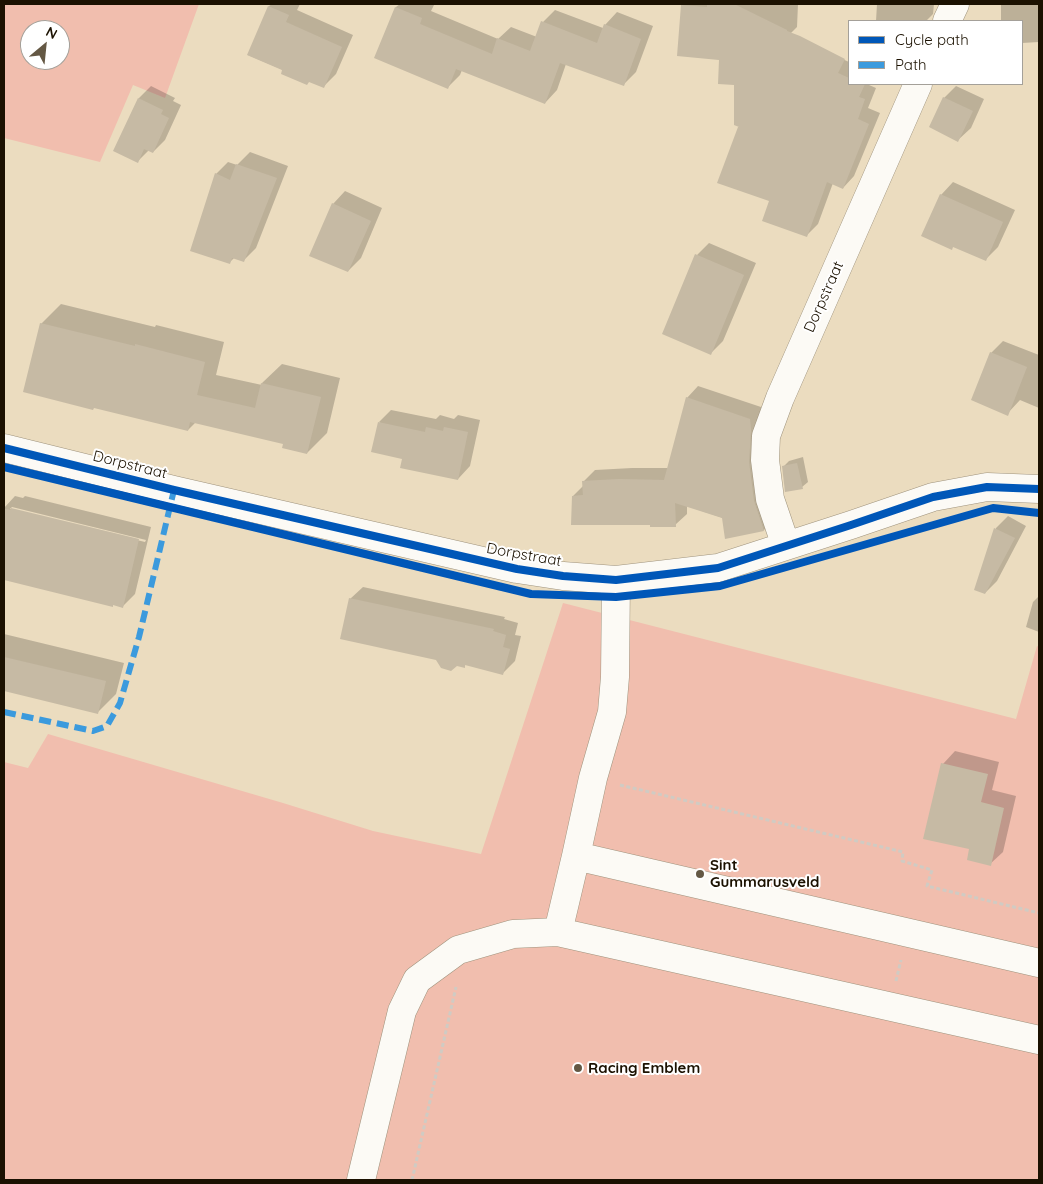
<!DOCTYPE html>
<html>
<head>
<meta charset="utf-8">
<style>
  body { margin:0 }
  #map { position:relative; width:1043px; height:1184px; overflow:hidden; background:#ebdcbf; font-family:Quicksand,sans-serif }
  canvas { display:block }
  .frame { position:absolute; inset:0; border:5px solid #1b1101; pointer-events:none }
  .legend { position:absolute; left:848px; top:20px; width:175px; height:65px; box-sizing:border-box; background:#fff; border:1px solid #a4a099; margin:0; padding:6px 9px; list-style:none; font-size:15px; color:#1b1101 }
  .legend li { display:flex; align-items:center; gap:10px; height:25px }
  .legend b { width:25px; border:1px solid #a4a099 }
  .north { position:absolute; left:20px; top:20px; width:50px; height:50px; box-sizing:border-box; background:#fff; border:1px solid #a4a099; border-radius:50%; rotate:28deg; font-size:14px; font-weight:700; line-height:20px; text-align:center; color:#1b1101 }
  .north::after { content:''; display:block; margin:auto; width:18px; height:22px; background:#645844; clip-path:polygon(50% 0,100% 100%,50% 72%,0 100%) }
</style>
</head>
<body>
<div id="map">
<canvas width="1043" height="1184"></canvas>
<div class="frame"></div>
<ul class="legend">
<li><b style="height:6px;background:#0057b8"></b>Cycle path</li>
<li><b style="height:6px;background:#3b9add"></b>Path</li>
</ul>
<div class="north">N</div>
</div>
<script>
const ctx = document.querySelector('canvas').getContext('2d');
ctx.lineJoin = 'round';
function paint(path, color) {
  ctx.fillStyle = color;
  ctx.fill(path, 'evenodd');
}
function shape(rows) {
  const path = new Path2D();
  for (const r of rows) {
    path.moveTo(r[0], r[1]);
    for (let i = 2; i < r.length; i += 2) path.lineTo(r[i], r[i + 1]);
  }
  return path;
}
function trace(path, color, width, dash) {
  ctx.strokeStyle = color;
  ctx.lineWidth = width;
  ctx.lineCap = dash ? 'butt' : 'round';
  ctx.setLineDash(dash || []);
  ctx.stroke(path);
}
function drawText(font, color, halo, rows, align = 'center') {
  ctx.font = font + ' Quicksand,sans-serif';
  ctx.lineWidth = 4;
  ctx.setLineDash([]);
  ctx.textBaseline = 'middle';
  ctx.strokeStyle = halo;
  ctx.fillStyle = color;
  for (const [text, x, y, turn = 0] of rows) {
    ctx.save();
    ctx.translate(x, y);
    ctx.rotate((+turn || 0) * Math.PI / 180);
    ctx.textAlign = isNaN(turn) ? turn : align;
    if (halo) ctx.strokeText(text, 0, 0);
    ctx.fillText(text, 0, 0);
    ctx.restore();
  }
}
const green = shape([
  [4,4,199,4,165,98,133,85,100,162,4,138],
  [30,30,60,30,60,60,30,60],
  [563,603,1016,719,1037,646,1039,647,1039,1180,4,1180,4,762,28,768,48,734,283,803,373,831,481,854]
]);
const shadow = shape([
  [272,4,300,4,297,10,353,35,336,74,323,87,248,55,269,6],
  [400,4,430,4,434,5,431,11,498,39,511,27,537,37,543,22,555,10,603,28,605,25,617,12,653,26,636,72,624,84,566,64,557,90,545,103,462,70,460,75,448,87,376,57,396,7],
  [684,4,798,4,797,27,789,35,849,62,849,84,870,84,869,85,876,88,868,108,880,113,854,176,843,188,833,183,818,224,807,235,771,200,740,126,735,84,720,58,682,6],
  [877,4,934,4,933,14,926,21,876,21],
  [1001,4,1039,4,1039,42,1022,43,1022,21,1001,21],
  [151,86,175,98,173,101,181,105,165,140,153,152,149,150,137,162,139,98],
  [956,86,984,99,971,128,958,140,944,98],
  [250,152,288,166,256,248,244,260,235,257,230,262,216,174,228,162,237,165],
  [953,182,1015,210,998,247,985,260,941,195],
  [345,191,382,208,361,258,348,271,333,204],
  [709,243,756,263,723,341,710,354,697,255],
  [61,304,155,327,156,325,224,342,216,375,262,385,262,383,282,364,340,378,327,433,307,453,285,443,196,422,188,430,41,324],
  [1003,341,1039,355,1039,408,1020,400,1007,414,972,399,991,353],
  [698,386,761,407,776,518,764,530,726,538,723,518,687,506,687,514,675,525,652,524,573,496,583,486,583,482,595,470,632,468,669,468,687,398],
  [391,410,436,419,440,415,454,419,458,415,480,420,470,466,458,479,379,422],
  [803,457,808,482,802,487,783,467,789,461],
  [15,496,23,498,25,496,151,527,135,594,123,606,114,604,113,605,4,579,4,508],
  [12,507,146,540,145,542,10,509],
  [1008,516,1026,526,997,581,985,593,975,589,996,528],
  [363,587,505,617,504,619,518,623,515,635,521,636,515,661,503,673,466,664,464,667,437,659,350,599],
  [1039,596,1039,632,1026,627,1033,602],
  [4,634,124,663,116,694,98,712,4,689],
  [955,751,999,762,992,790,1016,796,1003,852,990,864,970,848,943,764]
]);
const building = shape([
  [707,4,734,4,787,30,787,31,800,36,845,59,838,73,849,78,849,84,865,84,859,97,865,99,858,119,869,124,843,189,827,182,807,237,762,221,769,201,717,183,738,127,739,127,734,125,734,85,718,84,719,60,677,56,681,5,707,7],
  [268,6,289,15,286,22,342,47,324,88,309,82,307,85,281,74,282,70,247,55],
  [395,7,422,18,420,24,492,54,497,38,530,51,541,21,597,43,604,24,641,39,624,86,560,63,545,104,456,69,448,89,374,58],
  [943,97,973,111,958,142,929,127],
  [138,98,163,110,161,114,169,118,153,153,144,149,138,163,113,151],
  [236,164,277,178,244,262,232,258,230,264,190,251,215,173,230,180],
  [940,194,1003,222,986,261,953,247,952,250,921,236],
  [332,203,371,221,348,272,309,256],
  [695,254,744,275,711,355,662,334],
  [40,323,135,346,135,344,205,362,197,395,255,408,261,383,321,397,307,454,282,448,283,444,190,422,188,431,94,408,93,410,23,392],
  [990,352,1027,367,1008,416,971,400],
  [686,397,750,419,751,430,749,462,754,501,764,531,725,539,722,518,675,503,676,527,650,527,650,525,571,525,572,496,583,495,582,481,619,479,664,480],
  [378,422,425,432,426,427,443,431,444,427,468,432,458,480,400,468,402,459,371,452],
  [797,463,803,489,785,492,782,466],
  [11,508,139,539,123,608,113,605,113,607,4,580,4,509,11,510],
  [994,528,1015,538,985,594,974,590],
  [349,598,494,629,493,631,506,635,503,647,510,649,503,675,465,665,465,668,457,666,451,671,441,668,436,660,340,639],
  [4,657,106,681,98,714,4,691],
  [941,763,988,774,981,802,1004,808,991,866,967,860,969,849,923,839]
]);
const path = shape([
  [620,785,903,852,902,861,932,870,927,886,1039,913],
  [896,981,901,960],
  [412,1180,456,987]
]);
const minor = shape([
  [947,21,955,4],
  [4,448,174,490,517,569,563,576,616,580,718,568,851,525,933,497,987,487,1039,489],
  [786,546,770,499,765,460,766,436,780,398,918,84],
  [576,856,593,778,612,712,615,677,616,580],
  [558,932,576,856,1039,963],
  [361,1180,402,1011,417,980,458,950,513,934,558,932,1039,1040]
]);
const quiet = shape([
  [4,712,93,731,107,726,120,703,139,637,174,490]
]);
const cycleway = shape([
  [4,448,174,490,517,569,563,576,616,580,718,568,851,525,933,497,987,487,1039,489],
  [4,467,531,594,616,597,720,586,993,508,1039,513]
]);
const markers = [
  [700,874,5,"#645844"],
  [578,1068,5,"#645844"]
];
const streetNames = [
  ["Dorpstraat",824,297,-66],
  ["Dorpstraat",130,465,14],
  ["Dorpstraat",524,555,10]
];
const poiNames = [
  ["Sint",710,865],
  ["Gummarusveld",710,882],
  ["Racing Emblem",588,1068]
];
paint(green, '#f1beae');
paint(shadow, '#0003');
paint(building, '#c6baa4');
trace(minor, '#9f937d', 29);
trace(path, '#d0cbc3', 3, [4, 2.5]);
trace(minor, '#fcfaf5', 28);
trace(quiet, '#3b9add', 6, [12, 6]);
trace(cycleway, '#0057b8', 8);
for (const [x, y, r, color] of markers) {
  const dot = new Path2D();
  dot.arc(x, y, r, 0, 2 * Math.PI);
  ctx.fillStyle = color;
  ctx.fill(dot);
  trace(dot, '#fff', 2);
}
drawText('15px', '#1b1101', '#fff', streetNames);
drawText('bold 15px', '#1b1101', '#fff', poiNames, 'left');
</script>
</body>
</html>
